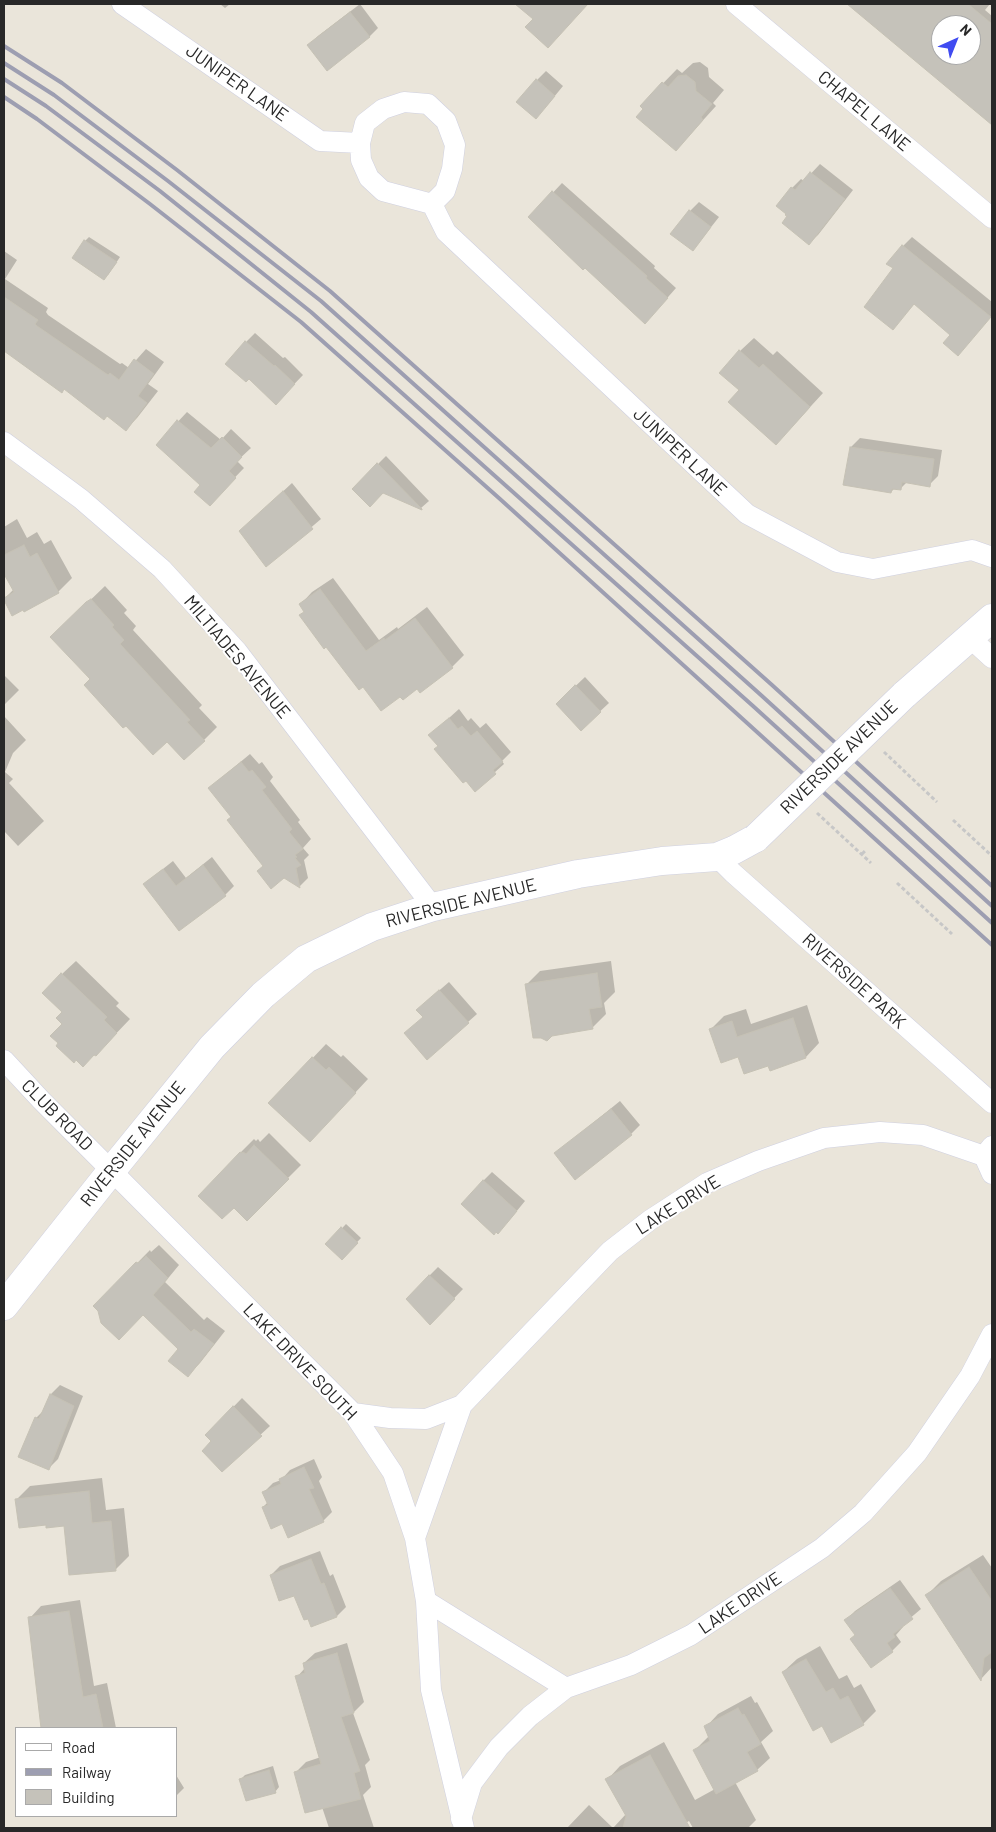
<!DOCTYPE html>
<html>
<head>
<meta charset="utf-8">
<style>
  body { margin:0 }
  #map { position:relative; width:996px; height:1832px; overflow:hidden; background:#eae5da; font-family:Barlow,sans-serif }
  canvas { display:block }
  .frame { position:absolute; inset:0; border:5px solid #282828; pointer-events:none }
  .legend { position:absolute; left:15px; top:1727px; width:162px; height:90px; box-sizing:border-box; background:#fff; border:1px solid #a9a9a9; margin:0; padding:6px 9px; list-style:none; font-size:15px; color:#282828 }
  .legend li { display:flex; align-items:center; gap:10px; height:25px }
  .legend b { width:25px; border:1px solid #a9a9a9 }
  .north { position:absolute; left:931px; top:15px; width:50px; height:50px; box-sizing:border-box; background:#fff; border:1px solid #a9a9a9; border-radius:50%; rotate:44deg; font-size:14px; font-weight:700; line-height:20px; text-align:center; color:#282828 }
  .north::after { content:''; display:block; margin:auto; width:18px; height:22px; background:#404bf1; clip-path:polygon(50% 0,100% 100%,50% 72%,0 100%) }
</style>
</head>
<body>
<div id="map">
<canvas width="996" height="1832"></canvas>
<div class="frame"></div>
<ul class="legend">
<li><b style="height:6px;background:#fff"></b>Road</li>
<li><b style="height:6px;background:#9d9eb1"></b>Railway</li>
<li><b style="height:14px;background:#c5c2ba"></b>Building</li>
</ul>
<div class="north">N</div>
</div>
<script>
const ctx = document.querySelector('canvas').getContext('2d');
ctx.lineJoin = 'round';
function paint(path, color) {
  ctx.fillStyle = color;
  ctx.fill(path, 'evenodd');
}
function shape(rows) {
  const path = new Path2D();
  for (const r of rows) {
    path.moveTo(r[0], r[1]);
    for (let i = 2; i < r.length; i += 2) path.lineTo(r[i], r[i + 1]);
  }
  return path;
}
function trace(path, color, width, dash) {
  ctx.strokeStyle = color;
  ctx.lineWidth = width;
  ctx.lineCap = dash ? 'butt' : 'round';
  ctx.setLineDash(dash || []);
  ctx.stroke(path);
}
function drawText(font, color, halo, rows, align = 'center') {
  ctx.font = font + ' Barlow,sans-serif';
  ctx.lineWidth = 4;
  ctx.setLineDash([]);
  ctx.textBaseline = 'middle';
  ctx.strokeStyle = halo;
  ctx.fillStyle = color;
  for (const [text, x, y, turn = 0] of rows) {
    ctx.save();
    ctx.translate(x, y);
    ctx.rotate((+turn || 0) * Math.PI / 180);
    ctx.textAlign = isNaN(turn) ? turn : align;
    if (halo) ctx.strokeText(text, 0, 0);
    ctx.fillText(text, 0, 0);
    ctx.restore();
  }
}
const shadow = shape([
  [220,4,230,4,225,8],
  [360,4,378,28,369,37,309,45,318,36],
  [522,4,587,4,560,33,535,18],
  [850,4,990,4,985,10,992,16,992,119,990,121],
  [941,25,971,25,971,55,941,55],
  [700,62,708,68,709,77,724,90,713,103,716,106,676,150,641,106,677,69,682,73,693,63],
  [546,71,563,86,545,108,537,80],
  [820,164,853,190,818,235,809,243,788,216,792,188,801,179,804,181],
  [562,183,655,266,654,268,676,288,654,313,530,217],
  [699,202,719,217,693,250,690,211],
  [89,237,120,257,108,275,85,241],
  [912,237,992,302,992,315,958,354,952,335,915,303,893,328,894,268,903,246],
  [4,251,17,260,5,279,48,308,46,312,48,315,120,364,122,363,129,368,146,349,164,362,148,384,158,391,137,418,126,429,108,415,65,388,62,391,4,350],
  [255,333,283,358,285,357,303,375,276,403,246,342],
  [754,338,773,355,777,351,823,393,789,430,740,390,740,351],
  [187,412,221,440,231,429,251,448,237,461,244,468,218,495,202,485,157,444],
  [860,438,942,450,938,476,929,485,907,482,900,489,895,488,891,492,851,447],
  [386,456,429,501,421,508,383,492,353,489],
  [292,483,321,519,267,565,249,523],
  [17,519,27,538,37,532,44,544,51,540,72,578,58,592,4,599,14,589,4,572,4,527],
  [333,578,379,640,397,627,398,629,427,607,464,655,452,667,420,691,305,611,300,605,312,592],
  [105,586,127,610,124,613,136,626,133,630,202,705,199,708,217,727,204,740,167,740,92,679,52,637],
  [4,675,19,690,4,705],
  [585,677,609,703,581,729,566,695],
  [459,709,468,721,471,718,480,728,486,723,511,752,502,761,504,764,475,790,430,735],
  [4,716,26,740,13,753,5,772,13,779,9,783,44,821,18,846,4,831],
  [250,754,259,764,262,762,273,777,270,781,300,820,298,822,311,839,303,848,309,855,304,860,308,878,300,886,265,865,233,816,209,788],
  [212,857,234,886,225,895,144,884,173,861,186,878],
  [76,961,119,1003,116,1006,130,1019,109,1041,63,1024,62,974],
  [611,961,615,992,604,1003,606,1014,592,1028,526,985,540,971],
  [449,982,477,1014,468,1022,424,1017,427,1001],
  [807,1005,819,1043,806,1057,770,1069,769,1064,739,1055,711,1029,724,1016,746,1009,751,1024],
  [326,1044,341,1057,343,1055,368,1079,323,1127,270,1103],
  [620,1101,640,1125,631,1134,556,1153],
  [269,1133,301,1165,247,1219,234,1206,241,1152,254,1139,256,1141,258,1139,260,1142],
  [492,1172,525,1201,507,1223,483,1181],
  [346,1224,361,1238,342,1258,327,1244],
  [159,1245,179,1265,165,1282,204,1320,207,1317,225,1331,200,1363,188,1375,179,1349,143,1314,99,1311,95,1306,150,1250,151,1252],
  [438,1267,463,1289,439,1314,429,1276],
  [60,1385,83,1396,58,1459,49,1468,36,1418,45,1409,51,1394],
  [242,1398,270,1426,222,1470,213,1441,206,1435],
  [314,1459,322,1477,319,1481,332,1512,323,1521,283,1523,263,1507,268,1502,264,1492,273,1483,281,1480,290,1470],
  [102,1478,106,1510,124,1508,129,1556,115,1570,65,1525,47,1524,17,1499,30,1486],
  [320,1551,330,1576,333,1574,346,1607,337,1616,312,1626,295,1594,271,1575,280,1566],
  [983,1555,992,1568,992,1667,981,1679,927,1595,941,1581],
  [900,1580,921,1609,902,1625,903,1627,896,1635,901,1642,892,1651,856,1635,846,1620,855,1611],
  [80,1600,94,1686,107,1683,116,1728,43,1728,30,1618,41,1606],
  [347,1643,364,1702,353,1713,370,1760,365,1765,371,1787,363,1795,374,1828,329,1828,322,1807,296,1772,306,1762,321,1757,297,1677,305,1668,304,1663,315,1653],
  [820,1646,839,1679,847,1675,854,1688,861,1684,876,1711,863,1724,822,1725,783,1672,797,1659],
  [751,1696,755,1703,757,1702,773,1731,761,1742,770,1758,757,1770,735,1782,756,1820,748,1828,693,1828,689,1821,677,1828,567,1828,589,1805,613,1828,626,1814,607,1780,620,1766,664,1742,695,1800,715,1789,695,1750,709,1736,706,1727,718,1714],
  [273,1766,279,1787,275,1792,241,1779,245,1775],
  [176,1775,184,1788,176,1796]
]);
const building = shape([
  [515,4,588,4,548,48,525,27,533,19,515,4],
  [847,4,968,4,992,24,992,125,847,4],
  [941,25,971,25,971,55,941,55,941,25],
  [350,12,370,37,327,71,307,45,350,12],
  [686,75,695,82,696,91,712,104,701,117,703,120,676,151,636,117,643,109,640,106,662,82,668,87,678,76,686,75],
  [536,79,555,96,536,119,516,102,536,79],
  [810,172,845,199,809,245,782,223,787,216,785,215,786,214,776,206,791,187,795,190,810,172],
  [552,191,647,276,646,278,668,298,645,324,585,268,583,270,528,217,552,191],
  [689,210,711,227,693,251,670,234,689,210],
  [84,240,117,262,104,280,72,258,84,240],
  [902,245,991,317,958,356,943,343,950,335,914,304,893,330,864,307,893,268,886,264,902,245],
  [4,297,38,320,35,324,37,326,108,375,110,373,119,380,134,359,154,374,138,396,147,403,126,431,107,416,104,420,64,389,62,393,4,351,4,297],
  [245,341,274,366,275,365,295,384,276,405,249,379,246,382,225,364,245,341],
  [739,350,759,368,763,364,810,407,776,445,728,402,739,390,719,373,739,350],
  [177,420,211,448,222,437,242,457,229,471,236,478,210,506,194,492,200,485,156,445,177,420],
  [850,447,934,459,930,487,902,482,901,490,892,489,891,493,843,485,850,447],
  [377,463,422,509,422,510,383,493,370,507,352,489,377,463],
  [283,491,313,529,266,567,239,531,283,491],
  [24,545,30,557,37,553,59,593,24,612,23,610,12,616,4,600,4,598,14,592,4,574,4,555,24,545],
  [320,589,366,651,384,638,385,640,415,618,453,668,420,693,417,689,403,700,400,697,381,711,363,687,359,690,326,647,324,649,299,615,304,612,299,604,320,589],
  [91,599,114,625,112,627,124,640,120,644,190,720,187,722,205,741,184,760,167,742,153,755,126,726,123,728,84,685,90,679,50,637,86,602,91,599],
  [575,685,601,712,581,731,556,704,575,685],
  [449,718,458,729,462,726,471,736,477,731,503,762,493,770,496,774,475,792,466,781,463,783,434,749,438,746,428,735,449,718],
  [241,762,249,772,252,770,266,787,262,790,292,829,289,832,303,849,295,855,297,857,295,858,301,865,296,868,300,888,284,878,271,889,257,871,263,866,227,820,231,817,208,788,241,762],
  [203,865,226,896,179,931,143,884,163,869,176,886,203,865],
  [61,973,107,1017,104,1020,117,1033,96,1056,94,1055,83,1067,76,1060,74,1063,56,1046,58,1043,50,1036,62,1024,56,1018,62,1012,42,993,61,973],
  [597,973,602,1007,589,1009,593,1029,552,1036,547,1041,541,1038,533,1038,525,984,597,973],
  [439,990,469,1023,427,1060,404,1033,423,1017,416,1010,439,990],
  [793,1018,806,1058,770,1071,768,1066,744,1074,738,1057,721,1063,709,1029,732,1021,737,1037,793,1018],
  [312,1057,326,1070,329,1067,356,1093,310,1142,268,1103,312,1057],
  [611,1109,632,1135,575,1180,554,1153,611,1109],
  [254,1145,289,1179,247,1221,234,1208,222,1219,198,1196,240,1152,242,1153,243,1152,246,1154,254,1145],
  [483,1180,517,1211,498,1234,496,1232,494,1235,461,1204,483,1180],
  [341,1227,358,1243,342,1260,325,1244,341,1227],
  [146,1256,168,1278,153,1295,191,1332,194,1329,214,1344,188,1377,168,1361,178,1349,143,1315,119,1340,101,1323,98,1311,93,1306,136,1262,138,1263,146,1256],
  [429,1275,455,1299,430,1325,406,1299,429,1275],
  [50,1394,74,1406,49,1470,18,1457,35,1417,39,1419,50,1394],
  [233,1406,262,1436,222,1472,202,1451,211,1441,205,1435,233,1406],
  [304,1467,314,1488,309,1489,324,1522,288,1538,282,1524,271,1529,262,1507,268,1505,262,1492,281,1484,279,1479,304,1467],
  [89,1491,92,1523,111,1521,116,1571,69,1575,64,1526,46,1528,46,1525,19,1528,15,1499,89,1491],
  [311,1559,321,1584,324,1583,337,1617,311,1627,308,1619,304,1620,294,1596,279,1601,270,1575,311,1559],
  [969,1567,992,1601,992,1652,984,1658,981,1681,925,1595,969,1567],
  [890,1588,913,1619,893,1634,895,1637,887,1643,893,1652,871,1668,850,1639,855,1635,844,1620,890,1588],
  [69,1611,83,1697,96,1694,103,1728,41,1728,28,1617,69,1611],
  [337,1653,354,1713,341,1717,360,1771,354,1773,361,1799,305,1813,294,1772,321,1764,295,1676,305,1673,303,1663,337,1653],
  [806,1659,826,1692,833,1688,840,1700,848,1696,864,1725,831,1743,822,1726,813,1731,782,1672,806,1659],
  [738,1708,742,1715,744,1714,761,1744,747,1752,758,1771,716,1794,693,1750,710,1741,704,1726,738,1708],
  [650,1755,690,1828,623,1828,626,1816,605,1779,650,1755],
  [269,1770,276,1793,246,1801,239,1779,269,1770]
]);
const path = shape([
  [884,752,937,802],
  [817,813,871,863],
  [953,820,992,856],
  [862,854,866,850],
  [897,883,952,934]
]);
const street = shape([
  [122,4,320,141,360,143],
  [736,4,992,218],
  [432,204,445,191,452,169,455,145,446,121,428,104,404,102,383,109,365,123,360,143,361,160,369,178,383,191,432,204,446,232,747,514,837,562,873,569,972,550,992,557],
  [4,442,81,499,162,569,237,651,433,907],
  [969,637,992,658],
  [717,857,733,873,992,1103],
  [4,1060,41,1100,353,1413,393,1473,415,1538,426,1601,431,1690,464,1828],
  [992,1146,984,1156,992,1174],
  [353,1413,390,1418,426,1419,462,1405],
  [415,1538,462,1405,610,1251,650,1220,707,1183,758,1161,824,1138,880,1132,923,1135,984,1156],
  [426,1601,566,1688],
  [461,1819,472,1783,499,1747,530,1716,566,1688,631,1665,691,1635,822,1548,863,1513,917,1453,970,1376,992,1334]
]);
const secondary = shape([
  [904,695,992,618],
  [4,1306,112,1170,212,1047,263,995,306,959,372,927,433,907,578,874,662,861,717,857,734,850,756,838]
]);
const rail = shape([
  [4,46,62,83,177,170,330,291,772,685,992,886],
  [4,63,54,95,168,181,321,301,762,696,992,906],
  [4,79,46,106,160,191,311,312,753,706,992,923],
  [4,97,37,119,150,204,301,322,500,499,992,945]
]);
const secondaryBridge = shape([
  [756,838,904,695]
]);
const streetNames = [
  ["JUNIPER LANE",237,83,35],
  ["CHAPEL LANE",864,111,40],
  ["JUNIPER LANE",680,452,43],
  ["MILTIADES AVENUE",237,657,50],
  ["RIVERSIDE AVENUE",839,757,-44],
  ["RIVERSIDE AVENUE",461,903,-14],
  ["RIVERSIDE PARK",854,981,42],
  ["CLUB ROAD",57,1115,45],
  ["RIVERSIDE AVENUE",133,1144,-51],
  ["LAKE DRIVE",678,1205,-32],
  ["LAKE DRIVE SOUTH",300,1362,46],
  ["LAKE DRIVE",740,1603,-34]
];
paint(shadow, '#0003');
paint(building, '#c5c2ba');
trace(building, '#c5c1b4', 1);
trace(street, '#cfd0e0', 21);
trace(secondary, '#cfd0e0', 29);
trace(path, '#c7c7c7', 3, [4, 2.5]);
trace(street, '#fff', 20);
trace(secondary, '#fff', 28);
trace(rail, '#9d9eb1', 4);
trace(secondaryBridge, '#cfd0e0', 29, []);
trace(secondaryBridge, '#fff', 28);
drawText('18px', '#282828', '#fff', streetNames);
</script>
</body>
</html>
